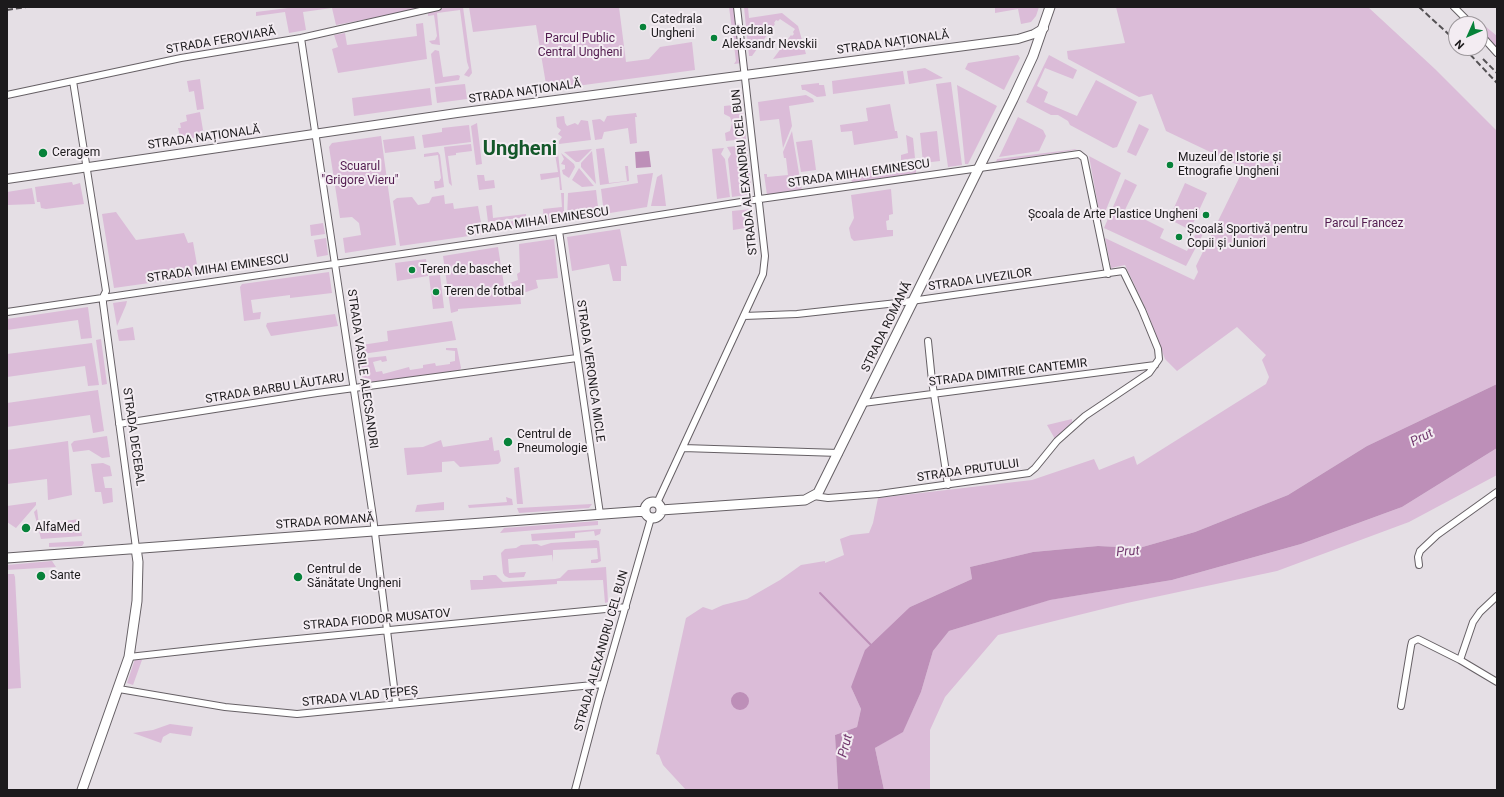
<!DOCTYPE html>
<html>
<head>
<meta charset="utf-8">
<style>
  body { margin:0 }
  #map { position:relative; width:1504px; height:797px; overflow:hidden; background:#e5dfe5; font-family:Roboto,sans-serif }
  canvas { display:block }
  .frame { position:absolute; inset:0; border:8px solid #1c1a1c; pointer-events:none }
  .north { position:absolute; left:1448px; top:16px; width:40px; height:40px; box-sizing:border-box; background:#f3ecf2; border:1px solid #9d989c; border-radius:50%; rotate:225deg; font-size:11px; font-weight:700; line-height:16px; text-align:center; color:#1c1a1c }
  .north::after { content:''; display:block; margin:auto; width:14px; height:18px; background:#07823a; clip-path:polygon(50% 0,100% 100%,50% 72%,0 100%) }
</style>
</head>
<body>
<div id="map">
<canvas width="1504" height="797"></canvas>
<div class="frame"></div>
<div class="north">N</div>
</div>
<script>
const ctx = document.querySelector('canvas').getContext('2d');
ctx.lineJoin = 'round';
function paint(path, color) {
  ctx.fillStyle = color;
  ctx.fill(path, 'evenodd');
}
function shape(rows) {
  const path = new Path2D();
  for (const r of rows) {
    if (r.length === 3) {
      path.moveTo(r[0] + r[2], r[1]);
      path.arc(r[0], r[1], r[2], 0, 2 * Math.PI);
      continue;
    }
    path.moveTo(r[0], r[1]);
    for (let i = 2; i < r.length; i += 2) path.lineTo(r[i], r[i + 1]);
  }
  return path;
}
function trace(path, color, width, dash) {
  ctx.strokeStyle = color;
  ctx.lineWidth = width;
  ctx.lineCap = dash ? 'butt' : 'round';
  ctx.setLineDash(dash || []);
  ctx.stroke(path);
}
function drawText(font, color, halo, rows, align = 'center') {
  ctx.font = font + ' Roboto,sans-serif';
  ctx.lineWidth = 4;
  ctx.setLineDash([]);
  ctx.textBaseline = 'middle';
  ctx.strokeStyle = halo;
  ctx.fillStyle = color;
  for (const [text, x, y, turn = 0] of rows) {
    ctx.save();
    ctx.translate(x, y);
    ctx.rotate((+turn || 0) * Math.PI / 180);
    ctx.textAlign = isNaN(turn) ? turn : align;
    if (halo) ctx.strokeText(text, 0, 0);
    ctx.fillText(text, 0, 0);
    ctx.restore();
  }
}
const green = shape([
  [296,7,431,7,336,25,332,8,303,12,306,30,289,33,285,12,256,16,256,12],
  [448,7,463,7,472,73,469,77,464,75,469,68,467,62,460,10,437,13,440,45,432,44,429,41,435,40,437,36,434,15,428,16,428,11],
  [469,7,619,7,626,62,649,59,660,47,692,42,695,70,547,90,536,25,473,32],
  [729,7,735,7,742,63,734,64,736,61],
  [744,7,748,7,749,18,782,13,798,26,806,54,773,59,791,35,792,36,794,34,793,32,795,29,780,19,778,21,776,20,774,23,775,24,752,56,749,56],
  [995,7,1039,7,1036,16,1031,22,1021,24,1018,9,995,13],
  [1116,7,1368,7,1435,69,1497,131,1497,384,1367,446,1288,495,1195,532,1139,548,1098,546,1033,552,970,567,972,579,910,607,851,687,861,709,857,727,835,735,838,790,686,790,663,765,659,755,656,754,686,618,703,607,712,610,723,605,747,599,780,580,801,565,825,561,825,563,844,555,840,539,851,535,869,533,873,523,878,498,1032,480,1094,459,1099,470,1134,456,1137,465,1266,384,1269,377,1262,360,1266,355,1237,327,1177,371,1165,359,1147,311,1125,265,1111,268,1105,238,1194,280,1198,272,1196,266,1244,168,1166,131,1152,94,1139,97,1068,59,1067,51,1125,43],
  [1474,17,1497,36,1497,47,1480,29,1480,24,1476,24,1473,20],
  [423,23,427,59,338,73,332,49,338,47,334,35,345,33,347,45,417,36,416,24],
  [435,50,439,51,443,77,458,75,460,76,459,80,435,84,431,54],
  [1018,55,1020,58,1004,90,965,69,968,63],
  [1049,55,1077,70,1073,79,1045,68,1037,86,1048,92,1044,102,1077,116,1096,80,1137,102,1117,147,1113,148,1070,125,1068,121,1058,115,1051,115,1026,102],
  [925,68,943,78,909,84,907,71],
  [903,71,905,84,833,94,832,81],
  [200,79,204,109,197,110,194,91,189,92,187,81],
  [951,82,962,165,948,167,936,84],
  [819,83,819,85,824,85,826,96,817,97,805,90,802,90,801,85],
  [465,84,467,99,437,103,435,87],
  [957,85,997,106,968,164,965,164],
  [430,88,432,105,354,116,352,98],
  [806,95,813,99,814,102,789,106,792,126,783,148,779,119,760,121,758,102],
  [742,104,746,139,726,141,725,133,730,131,732,123,730,117,724,114,724,106],
  [890,104,895,131,897,131,898,138,854,145,852,131,841,132,840,125,868,121,866,108],
  [200,112,204,136,183,140,182,137,180,137,178,128,181,128,180,123,187,121,186,115],
  [636,113,637,117,635,117,637,143,630,144,628,128,604,132,602,139,595,140,592,120,600,119,604,122,607,116],
  [564,116,565,123,567,126,575,123,578,125,581,120,588,121,591,140,559,144,559,141,562,137,558,134,561,130,557,127,556,117],
  [1018,117,1043,130,1046,136,1039,151,999,157],
  [477,123,482,164,476,165,471,126],
  [1139,124,1149,129,1136,156,1127,152],
  [469,125,471,142,424,148,422,135,442,132,442,128],
  [792,131,802,191,767,195,764,174,767,174,767,177,788,175,786,158,784,158,783,152],
  [937,131,940,161,923,163,920,133],
  [906,135,913,138,915,158,901,160,901,155,908,153],
  [381,136,396,245,345,253,343,238,361,235,359,223,352,217,340,218,329,147,332,143],
  [414,136,416,149,385,153,383,140],
  [812,140,816,170,801,172,796,142],
  [471,144,472,151,456,153,456,155,448,156,452,186,449,183,444,147],
  [747,145,752,194,732,197,728,159,731,154,727,147],
  [604,148,609,183,627,181,625,166,628,166,629,181,600,185,596,149],
  [724,148,721,154,725,159,730,197,717,199,712,149],
  [592,149,579,162,576,162,564,152],
  [1077,149,1075,150,996,162,997,159],
  [592,151,596,184,581,167,581,163],
  [438,152,440,155,444,187,435,189,434,181,439,181,441,178,438,155,424,157,424,154],
  [558,153,562,190,560,190,559,177,541,180,540,174,558,172,555,154],
  [561,153,574,164,575,167,569,178,563,174,562,170,565,169,565,165,561,164,564,159],
  [1089,156,1121,173,1101,222],
  [916,162,916,174,852,183,850,172,855,172,858,174,860,171,865,170,868,173,870,169,874,168,877,171,880,168,888,169,891,166],
  [579,168,593,185,594,186,582,187,572,180],
  [653,173,647,207,604,214,601,189,638,183,637,175],
  [662,174,666,206,651,206,657,177],
  [477,175,484,175,485,181,494,180,495,188,479,190],
  [1125,179,1137,185,1123,214,1134,219,1138,216,1164,229,1160,238,1187,251,1197,231,1203,234,1186,266,1104,228],
  [72,182,73,185,80,183,84,204,46,209,41,208,40,202,37,202,35,187],
  [1185,183,1207,193,1190,230,1169,219],
  [32,188,35,204,8,205,7,208,7,192],
  [891,189,893,214,889,215,889,220,886,221,887,230,893,230,893,236,854,241,851,238,849,228,854,218,851,195],
  [596,190,599,215,567,219,568,193],
  [561,193,564,193,564,220,544,223,543,209,562,207],
  [444,195,445,204,453,203,454,209,478,206,483,234,400,246,393,201,397,198,412,197,418,205,429,203,432,197],
  [492,205,493,218,526,214,526,217,488,222,486,206],
  [751,209,752,227,733,230,732,211],
  [116,212,136,240,184,233,188,243,193,242,199,276,114,288,102,214],
  [539,218,540,223,490,230,489,224],
  [323,223,325,234,311,236,310,225],
  [620,229,627,266,621,266,621,281,613,281,609,264,572,271,567,237],
  [326,238,328,255,317,257,314,240],
  [554,239,558,278,536,280,538,288,520,294,521,304,458,309,458,311,451,313,443,256,498,247,504,285,518,280,517,274,520,272,519,244],
  [426,259,428,276,397,281,395,263],
  [329,272,332,293,290,298,290,295,251,300,253,313,261,312,260,319,244,321,240,287,242,284],
  [440,275,444,308,433,309,429,276],
  [127,301,126,305,117,326,113,303],
  [88,307,92,338,81,339,78,320,7,330,7,319],
  [335,314,338,326,271,336,266,326,267,323],
  [452,321,456,340,356,355,355,346,388,341,387,331],
  [133,327,135,340,119,341,117,330],
  [101,339,107,384,102,385,96,340],
  [92,343,99,385,88,386,85,366,7,377,7,354],
  [446,348,457,348,461,368,459,371,361,384,357,359,386,356,387,361,382,362,381,360,373,362,376,372,382,371,383,374,409,367,410,370,423,368,423,365,435,363,436,366,450,364,450,362,455,361,455,351,446,350],
  [98,390,104,431,93,433,90,415,7,427,7,403],
  [1072,419,1072,422,1055,439,1047,425],
  [107,436,110,457,102,458,89,450,73,452,71,444,74,441],
  [492,437,494,451,499,450,501,461,498,464,460,467,454,461,442,462,442,472,407,475,404,448,423,447,441,440,443,447,489,440,489,438],
  [68,441,72,495,48,500,47,479,7,484,7,450],
  [1497,448,1497,475,1409,522,1277,571,1127,603,998,635,945,697,930,730,930,790,884,790,875,748,903,731,921,692,933,651,949,631,1049,600,1172,580,1301,544,1402,507],
  [103,463,110,466,112,476,103,477,105,488,112,488,113,502,103,504,101,492,95,492,91,464],
  [519,467,523,504,517,504,514,468],
  [506,497,512,499,513,505,469,508,468,505,507,502],
  [36,502,36,505,16,528,7,522,7,506],
  [444,502,444,510,415,512,417,505],
  [592,504,589,508,519,513,517,508],
  [37,509,39,525,79,519,82,536,41,539,34,512],
  [598,521,598,525,500,533,504,528],
  [601,529,600,534,595,536,594,531,575,533,575,538,532,541,531,534],
  [596,540,599,541,601,561,597,563,591,563,591,560,598,559,597,548,553,550,553,562,552,555,508,559,509,573,525,572,526,572,524,577,509,578,505,576,503,573,501,553,505,549,516,548,521,545,537,544,541,546,551,543],
  [83,541,84,543,82,546,49,547,49,543],
  [52,561,56,567,7,570,7,565],
  [606,567,608,602,605,603,603,580,557,581,557,584,471,590,470,580,483,580,483,576,492,575,496,575,503,582,555,579,560,578,568,570],
  [7,574,14,574,15,577,21,688,7,689],
  [135,659,142,660,133,685,127,683],
  [170,724,193,727,191,736,170,733,163,737,161,743,133,733,153,730]
]);
const water = shape([
  [649,151,651,167,636,168,635,152],
  [1497,384,1497,448,1402,507,1301,544,1172,580,1050,600,949,631,933,651,921,692,903,732,875,748,884,790,838,790,835,735,857,727,861,709,851,687,865,650,910,607,972,579,970,567,1033,552,1098,546,1139,548,1195,532,1288,495,1367,446],
  [740,701,9]
]);
const stream = shape([
  [820,593,871,645]
]);
const minor = shape([
  [1454,7,1471,24],
  [1480,34,1497,53],
  [301,38,373,517,396,703],
  [73,81,106,291,103,297,103,303,136,548],
  [7,95,181,58,301,38,438,7],
  [559,231,600,514],
  [7,312,559,231,760,199,1079,154,1084,158,1108,274],
  [744,316,797,314,897,303,1123,271,1142,310,1158,349,1159,359,1149,373,1085,416,1057,441,1035,468,1029,473,879,494,828,498,814,496],
  [928,341,932,381,948,485],
  [863,403,1155,365],
  [119,424,317,393,577,358],
  [683,448,839,453],
  [657,503,763,274,765,256,737,7],
  [1419,565,1418,557,1420,551,1437,535,1497,492],
  [129,657,256,643,626,607],
  [1460,660,1473,622,1480,612,1497,596],
  [119,689,225,707,297,714,603,684],
  [1401,706,1411,646,1412,642,1418,639,1460,660,1497,682],
  [575,790,599,699,651,518]
]);
const tertiary = shape([
  [7,179,457,113,1018,39,1034,34,1044,28]
]);
const secondary = shape([
  [653,510,8],
  [661,510,805,500,818,493,1013,99,1033,56,1050,7],
  [7,558,645,511],
  [82,790,129,657,137,601,138,562,136,548]
]);
const rail = shape([
  [1419,7,1456,41],
  [7,10,26,7],
  [1464,48,1497,83],
  [1483,59,1497,73]
]);
const markers = [
  [643,27,4,"#07823a"],
  [714,38,4,"#07823a"],
  [43,153,5,"#07823a"],
  [1170,165,4,"#07823a"],
  [1206,215,4,"#07823a"],
  [1179,237,4,"#07823a"],
  [412,270,4,"#07823a"],
  [436,292,4,"#07823a"],
  [508,442,5,"#07823a"],
  [26,528,5,"#07823a"],
  [41,576,5,"#07823a"],
  [298,577,5,"#07823a"]
];
const poiNames = [
  ["Catedrala",651,20],
  ["Ungheni",651,34],
  ["Catedrala",722,31],
  ["Aleksandr Nevskii",722,45],
  ["Ceragem",52,153],
  ["Muzeul de Istorie și",1178,158],
  ["Etnografie Ungheni",1178,172],
  ["Școala de Arte Plastice Ungheni",1198,215,"right"],
  ["Școală Sportivă pentru",1187,230],
  ["Copii și Juniori",1187,244],
  ["Teren de baschet",420,270],
  ["Teren de fotbal",444,292],
  ["Centrul de",517,435],
  ["Pneumologie",517,449],
  ["AlfaMed",35,528],
  ["Centrul de",307,570],
  ["Sănătate Ungheni",307,584],
  ["Sante",50,576]
];
const parkNames = [
  ["Parcul Public",580,39],
  ["Central Ungheni",580,53],
  ["Scuarul",360,167],
  ["\"Grigore Vieru\"",360,181],
  ["Parcul Francez",1364,224]
];
const streetNames = [
  ["STRADA FEROVIARĂ",221,41,-10],
  ["STRADA NAȚIONALĂ",893,43,-8],
  ["STRADA NAȚIONALĂ",525,92,-8],
  ["STRADA NAȚIONALĂ",204,138,-8],
  ["STRADA ALEXANDRU CEL BUN",745,172,-96],
  ["STRADA MIHAI EMINESCU",859,174,-8],
  ["STRADA MIHAI EMINESCU",538,222,-8],
  ["STRADA MIHAI EMINESCU",218,269,-8],
  ["STRADA LIVEZILOR",980,280,-8],
  ["STRADA ROMANĂ",887,327,-64],
  ["STRADA VASILE ALECSANDRI",362,369,82],
  ["STRADA VERONICA MICLE",590,371,82],
  ["STRADA DIMITRIE CANTEMIR",1008,373,-7],
  ["STRADA BARBU LĂUTARU",275,389,-9],
  ["STRADA DECEBAL",133,437,82],
  ["STRADA PRUTULUI",968,471,-8],
  ["STRADA ROMANĂ",325,522,-4],
  ["STRADA FIODOR MUSATOV",377,620,-5],
  ["STRADA ALEXANDRU CEL BUN",602,651,-74],
  ["STRADA VLAD ŢEPEȘ",360,697,-6]
];
const waterNames = [
  ["Prut",1422,438,-27],
  ["Prut",1128,552,-4],
  ["Prut",846,746,-75]
];
const townNames = [
  ["Ungheni",520,150]
];
paint(green, '#dbbcd8');
paint(water, '#bd8fb8');
trace(stream, '#bd8fb8', 2);
trace(minor, '#666065', 8);
trace(tertiary, '#666065', 10);
trace(secondary, '#666065', 11);
trace(minor, '#fff', 6);
trace(tertiary, '#fff', 8);
trace(secondary, '#fff', 9);
trace(rail, '#545154', 2, [6, 3]);
for (const [x, y, r, color] of markers) {
  const dot = new Path2D();
  dot.arc(x, y, r, 0, 2 * Math.PI);
  ctx.fillStyle = color;
  ctx.fill(dot);
  trace(dot, '#f3ecf2', 1.5);
}
drawText('12px', '#1c1a1c', '#f3ecf2', poiNames, 'left');
drawText('12px', '#521b4f', '#f3ecf2', parkNames);
drawText('12px', '#1c1a1c', '#f3ecf2', streetNames);
drawText('italic 13px', '#71386d', '#f3ecf2', waterNames);
drawText('bold 20px', '#14582a', '#f3ecf2', townNames);
</script>
</body>
</html>
